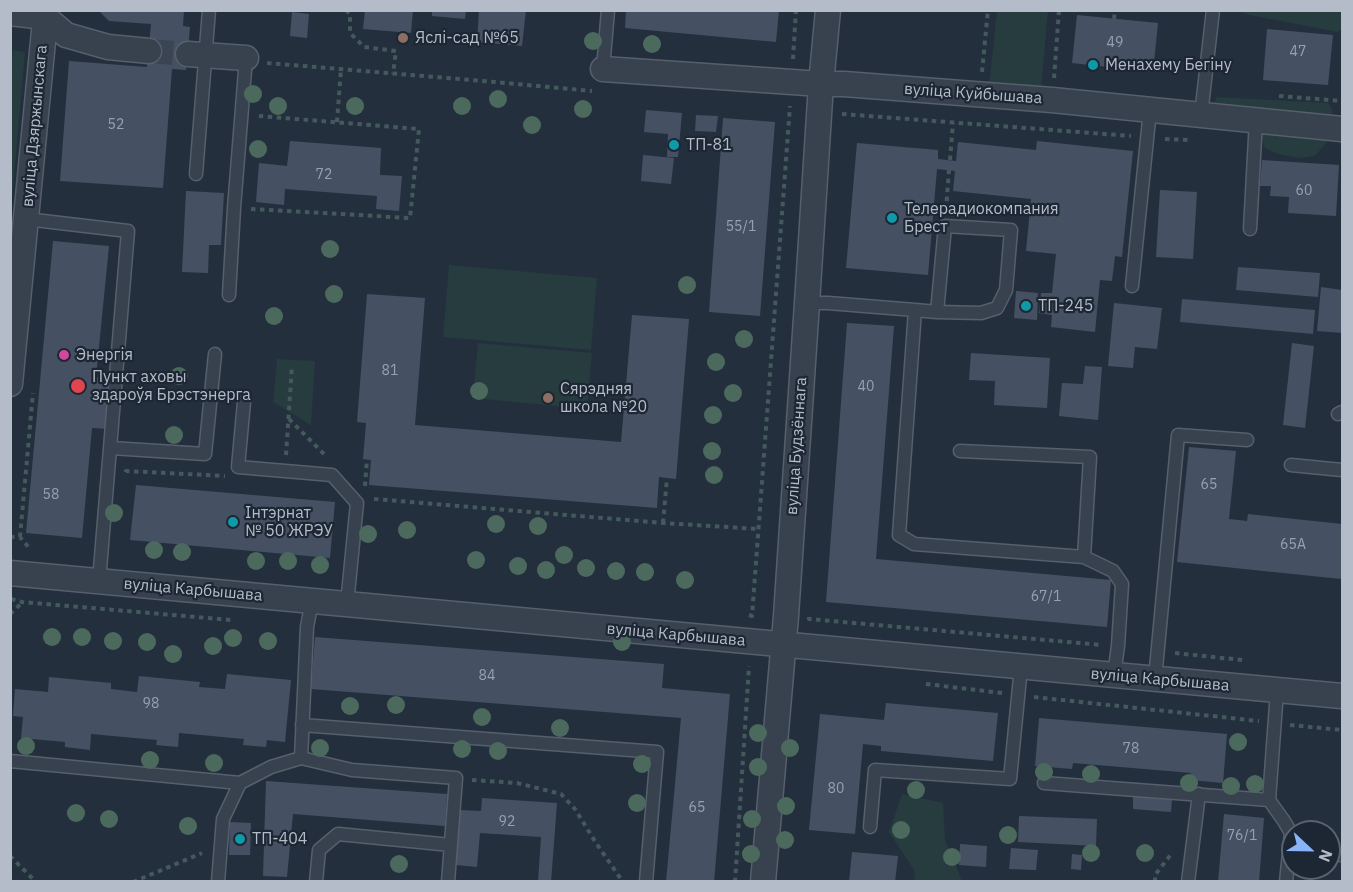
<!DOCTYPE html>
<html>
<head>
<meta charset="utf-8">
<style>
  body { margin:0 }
  #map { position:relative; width:1353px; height:892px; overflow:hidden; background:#242f3e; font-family:"IBM Plex Sans",sans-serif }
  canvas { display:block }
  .frame { position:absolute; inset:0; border:12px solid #b4bcc9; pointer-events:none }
  .north { position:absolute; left:1281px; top:820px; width:60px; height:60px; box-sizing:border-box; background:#1d2633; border:2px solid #59626f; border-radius:50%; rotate:112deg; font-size:16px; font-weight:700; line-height:24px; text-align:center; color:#b4bcc9 }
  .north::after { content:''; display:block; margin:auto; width:21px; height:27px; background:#8ab4f8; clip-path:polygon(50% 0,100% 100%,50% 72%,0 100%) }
</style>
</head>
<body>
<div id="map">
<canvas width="1353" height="892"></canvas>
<div class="frame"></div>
<div class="north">N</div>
</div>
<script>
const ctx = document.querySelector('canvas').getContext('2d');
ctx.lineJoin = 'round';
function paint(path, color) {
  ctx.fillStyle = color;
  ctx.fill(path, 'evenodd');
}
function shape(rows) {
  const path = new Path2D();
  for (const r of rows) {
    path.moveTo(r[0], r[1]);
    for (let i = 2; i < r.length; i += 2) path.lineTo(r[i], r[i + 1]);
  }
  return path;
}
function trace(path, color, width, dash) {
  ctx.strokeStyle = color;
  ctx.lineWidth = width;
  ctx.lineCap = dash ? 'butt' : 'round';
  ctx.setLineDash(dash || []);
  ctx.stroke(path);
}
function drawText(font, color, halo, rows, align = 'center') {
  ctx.font = font + ' "IBM Plex Sans",sans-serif';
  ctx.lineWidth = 4.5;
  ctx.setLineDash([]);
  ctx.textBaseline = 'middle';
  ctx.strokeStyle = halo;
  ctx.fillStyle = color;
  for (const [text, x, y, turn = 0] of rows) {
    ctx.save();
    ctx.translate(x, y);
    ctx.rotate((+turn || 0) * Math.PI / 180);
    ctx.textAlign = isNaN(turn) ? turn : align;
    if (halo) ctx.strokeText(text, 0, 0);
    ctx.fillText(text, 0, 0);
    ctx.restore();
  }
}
const green = shape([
  [997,11,1048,11,1041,88,989,87],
  [1239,11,1342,11,1342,29,1337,32,1317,28,1249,15],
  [13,50,25,52,11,210,10,74],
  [1217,97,1328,103,1332,109,1334,134,1315,156,1300,158,1278,154,1265,148,1259,128,1224,112,1214,103],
  [449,265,597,278,591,350,443,337],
  [478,343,592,353,587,409,473,398],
  [277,359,315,361,311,425,273,402],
  [902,794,943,803,945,840,962,881,915,881,914,870,889,832]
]);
const building = shape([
  [98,10,184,10,183,26,190,27,186,70,172,69,163,188,60,181,69,61,147,67,151,24,109,21],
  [365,10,413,10,411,33,363,29],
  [432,10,466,10,465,19,432,16],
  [479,10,526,10,522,46,477,42],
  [626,10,779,10,776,42,625,28],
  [292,12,309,14,307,38,290,36],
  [1077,15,1158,23,1153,72,1072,63],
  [1267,29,1333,35,1328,85,1263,80],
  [646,110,682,113,678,157,667,157,668,134,644,132],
  [696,115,718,116,716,132,695,131],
  [723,118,775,122,760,316,709,312],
  [290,141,381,148,380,175,402,176,399,211,376,209,377,196,285,189,284,205,256,202,259,163,287,166],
  [1037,141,1133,151,1122,257,1115,256,1112,281,1100,280,1095,332,1051,327,1052,315,1039,313,1041,293,1052,293,1056,254,1026,251,1031,199,953,191,955,171,937,169,928,275,846,268,857,143,938,150,938,159,956,161,958,142,1036,150],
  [643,155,674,158,671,184,641,181],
  [1262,160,1339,165,1336,216,1288,213,1289,197,1270,196,1271,186,1260,186],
  [1160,190,1197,192,1193,259,1156,257],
  [186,191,224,193,221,245,209,245,208,273,182,272],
  [53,241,109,246,96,377,112,378,108,429,92,428,82,538,26,533],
  [1238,267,1320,273,1318,297,1236,290],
  [1321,287,1342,290,1342,333,1317,331],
  [1016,291,1038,293,1037,320,1014,318],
  [367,294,425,298,415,425,621,442,632,315,689,319,676,479,659,477,657,508,369,485,371,460,363,459,366,423,357,422],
  [1182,299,1315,310,1313,334,1180,322],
  [1114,303,1162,308,1157,349,1135,347,1133,368,1108,366],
  [847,323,894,326,876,559,1111,580,1107,627,826,602],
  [1292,343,1314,346,1305,428,1283,425],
  [971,353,1050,358,1047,408,994,405,995,381,969,380],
  [1085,366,1102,367,1098,420,1059,416,1062,383,1083,384],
  [1189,447,1236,451,1229,519,1247,521,1248,514,1342,524,1342,565,1341,579,1177,562],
  [136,485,335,502,330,558,130,540],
  [315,637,664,664,662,688,730,694,714,882,666,882,681,718,311,689],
  [227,674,291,680,285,742,267,740,266,747,243,745,244,739,179,733,178,747,156,745,157,740,91,734,90,750,65,747,65,742,21,738,23,717,13,716,15,689,48,692,49,677,111,683,111,689,137,692,139,676,200,682,199,687,225,689],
  [886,703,998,713,993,761,881,751,881,746,863,744,855,834,809,830,820,714,884,720],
  [1039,718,1227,734,1223,783,1190,780,1191,773,1180,772,1073,763,1072,769,1035,766],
  [266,781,447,794,445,826,293,814,287,877,263,876],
  [1133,796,1172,799,1171,812,1133,809],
  [482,798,557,803,551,882,538,882,541,837,480,833,477,867,456,865,459,810,481,811],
  [1224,814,1264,818,1259,882,1218,882],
  [1019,816,1097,819,1096,846,1018,842],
  [230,822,251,823,250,855,229,855],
  [960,844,987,846,986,867,959,865],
  [1011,848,1038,850,1036,870,1009,869],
  [852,852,898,856,895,882,849,882],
  [1072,854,1082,855,1081,870,1071,869]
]);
const streetTunnel = shape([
  [149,51,188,54]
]);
const path = shape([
  [346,10,350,14,350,33,364,47,396,51,393,74],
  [1114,19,1115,10],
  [793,59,796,10],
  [267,63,495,82,592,91],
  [982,72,988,10],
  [1054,78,1059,10],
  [1279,96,1342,101],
  [842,114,1131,136],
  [337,122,341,69],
  [1165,139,1188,140],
  [950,160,953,123],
  [251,209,410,218,419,129,259,116],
  [946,210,949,170],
  [289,419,326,456],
  [286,455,292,366],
  [126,472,126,471,225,476],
  [365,486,367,459],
  [374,499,663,523,759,529],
  [663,523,667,478],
  [10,537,20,537,31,550],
  [20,537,33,393],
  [11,599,22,602,231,620],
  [10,614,23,602],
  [749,615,752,616,790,106],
  [809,617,809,619,1102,645],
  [1175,653,1242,660],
  [926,684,1002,693],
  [1034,697,1259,721],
  [1290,725,1342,730],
  [472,780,517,783,561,794,575,809,596,843,623,882],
  [10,856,36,882],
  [133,882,202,853],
  [735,882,749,666],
  [1155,882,1155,875,1172,853]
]);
const lane = shape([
  [603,69,608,10],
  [1201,115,1213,10],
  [196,174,209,10],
  [26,219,128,231,99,581],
  [1250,229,1256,120],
  [1132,286,1150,110],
  [229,295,234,208,246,58],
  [807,303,828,303,915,310,899,535,914,544,1084,557,1113,571,1122,584,1118,646,1114,675],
  [915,310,937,312,981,313,997,308,1006,290,1011,230,945,226,937,312],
  [244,402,238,467,332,475,357,503,347,604],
  [1338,414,1342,412],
  [111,448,205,454,215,354],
  [960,451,1090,457,1084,557],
  [1291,465,1342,470],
  [1155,679,1178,435,1247,440],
  [1277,691,1269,800,1284,821,1291,833,1286,882],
  [302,725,657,752,646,882],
  [301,758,352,770,456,778,448,882],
  [10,761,240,783],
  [1044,783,1269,800],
  [870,827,875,770,1010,779,1021,667],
  [1329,854,1342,855],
  [218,882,223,819,240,783,271,767,301,758,307,627,312,601],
  [316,882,319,850,338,834,451,845],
  [1188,882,1199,794]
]);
const street = shape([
  [10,13,45,17,66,35,108,47,149,51],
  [188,54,246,58],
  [603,69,821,84,844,84,1052,100,1342,129],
  [10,384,46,10],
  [10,573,1342,696],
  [763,882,786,616,807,303,821,84,828,10]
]);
const trees = [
  [593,41],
  [652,44],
  [253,94],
  [498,99],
  [278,106],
  [355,106],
  [462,106],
  [583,109],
  [532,125],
  [258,149],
  [330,249],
  [687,285],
  [334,294],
  [274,316],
  [744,339],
  [716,362],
  [179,376],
  [479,391],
  [733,393],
  [713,415],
  [174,435],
  [712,451],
  [714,475],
  [114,513],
  [496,524],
  [538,526],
  [407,530],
  [368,534],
  [154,550],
  [182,552],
  [564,555],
  [476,560],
  [256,561],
  [288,561],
  [320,565],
  [518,566],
  [586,568],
  [546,570],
  [616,571],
  [645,572],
  [685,580],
  [52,637],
  [82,637],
  [233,638],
  [113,641],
  [268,641],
  [147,642],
  [622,642],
  [213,646],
  [173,654],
  [396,705],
  [350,706],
  [482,717],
  [560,728],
  [758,733],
  [1238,742],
  [26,746],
  [320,748],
  [790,748],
  [462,749],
  [498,751],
  [150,760],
  [214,763],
  [642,764],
  [758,767],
  [1044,772],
  [1091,774],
  [1189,783],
  [1255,784],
  [1231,786],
  [916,790],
  [637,803],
  [786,806],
  [76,813],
  [109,819],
  [752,819],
  [188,826],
  [901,830],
  [1008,835],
  [785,840],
  [1091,853],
  [1145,853],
  [751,854],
  [952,857],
  [399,864]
];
const markers = [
  [403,38,6,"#8d6e63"],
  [1093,65,6,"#0f9aa8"],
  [674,145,6,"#0f9aa8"],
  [892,218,6,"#0f9aa8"],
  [1026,306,6,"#0f9aa8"],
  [64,355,6,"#d1479c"],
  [78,386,8,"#e0444e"],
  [548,398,6,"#8d6e63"],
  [233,522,6,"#0f9aa8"],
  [240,839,6,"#0f9aa8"]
];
const numberNames = [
  ["49",1115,43],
  ["47",1298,52],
  ["52",116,125],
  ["72",324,175],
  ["60",1304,191],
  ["55/1",741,227],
  ["81",390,371],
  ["40",866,387],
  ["65",1209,485],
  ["58",51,495],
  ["65А",1293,545],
  ["67/1",1046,597],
  ["84",487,676],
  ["98",151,704],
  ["78",1131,749],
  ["80",836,789],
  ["65",697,808],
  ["92",507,822],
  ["76/1",1242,836]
];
const poiNames = [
  ["Яслі-сад №65",415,38],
  ["Менахему Бегіну",1105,65],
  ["ТП-81",686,145],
  ["Телерадиокомпания",904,209],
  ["Брест",904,227],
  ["ТП-245",1038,306],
  ["Энергія",76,355],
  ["Пункт аховы",92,377],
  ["здароўя Брэстэнерга",92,395],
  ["Сярэдняя",560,389],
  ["школа №20",560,407],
  ["Інтэрнат",245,513],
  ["№ 50 ЖРЭУ",245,531],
  ["ТП-404",252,839]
];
const streetNames = [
  ["вуліца Куйбышава",973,94,4],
  ["вуліца Дзяржынскага",35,126,-85],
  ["вуліца Будзённага",797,446,-86],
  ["вуліца Карбышава",193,590,5],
  ["вуліца Карбышава",676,635,5],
  ["вуліца Карбышава",1160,680,5]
];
paint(green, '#263c3f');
paint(building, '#455162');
trace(streetTunnel, '#3a4453', 24, [24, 12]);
trace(lane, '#565f6c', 15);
trace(street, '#565f6c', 27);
trace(path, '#44595c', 4, [4.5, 4.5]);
trace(lane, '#38414e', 12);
trace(street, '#38414e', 24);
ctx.fillStyle = '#4b6a5d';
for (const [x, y] of trees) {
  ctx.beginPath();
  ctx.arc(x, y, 9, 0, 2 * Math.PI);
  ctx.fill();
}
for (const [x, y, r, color] of markers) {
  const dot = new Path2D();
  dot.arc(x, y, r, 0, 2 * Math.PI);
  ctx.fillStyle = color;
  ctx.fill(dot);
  trace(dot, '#1d2633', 2);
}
drawText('14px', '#98a1af', null, numberNames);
drawText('16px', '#b4bcc9', '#1d2633', poiNames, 'left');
drawText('16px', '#b4bcc9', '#1d2633', streetNames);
</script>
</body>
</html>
